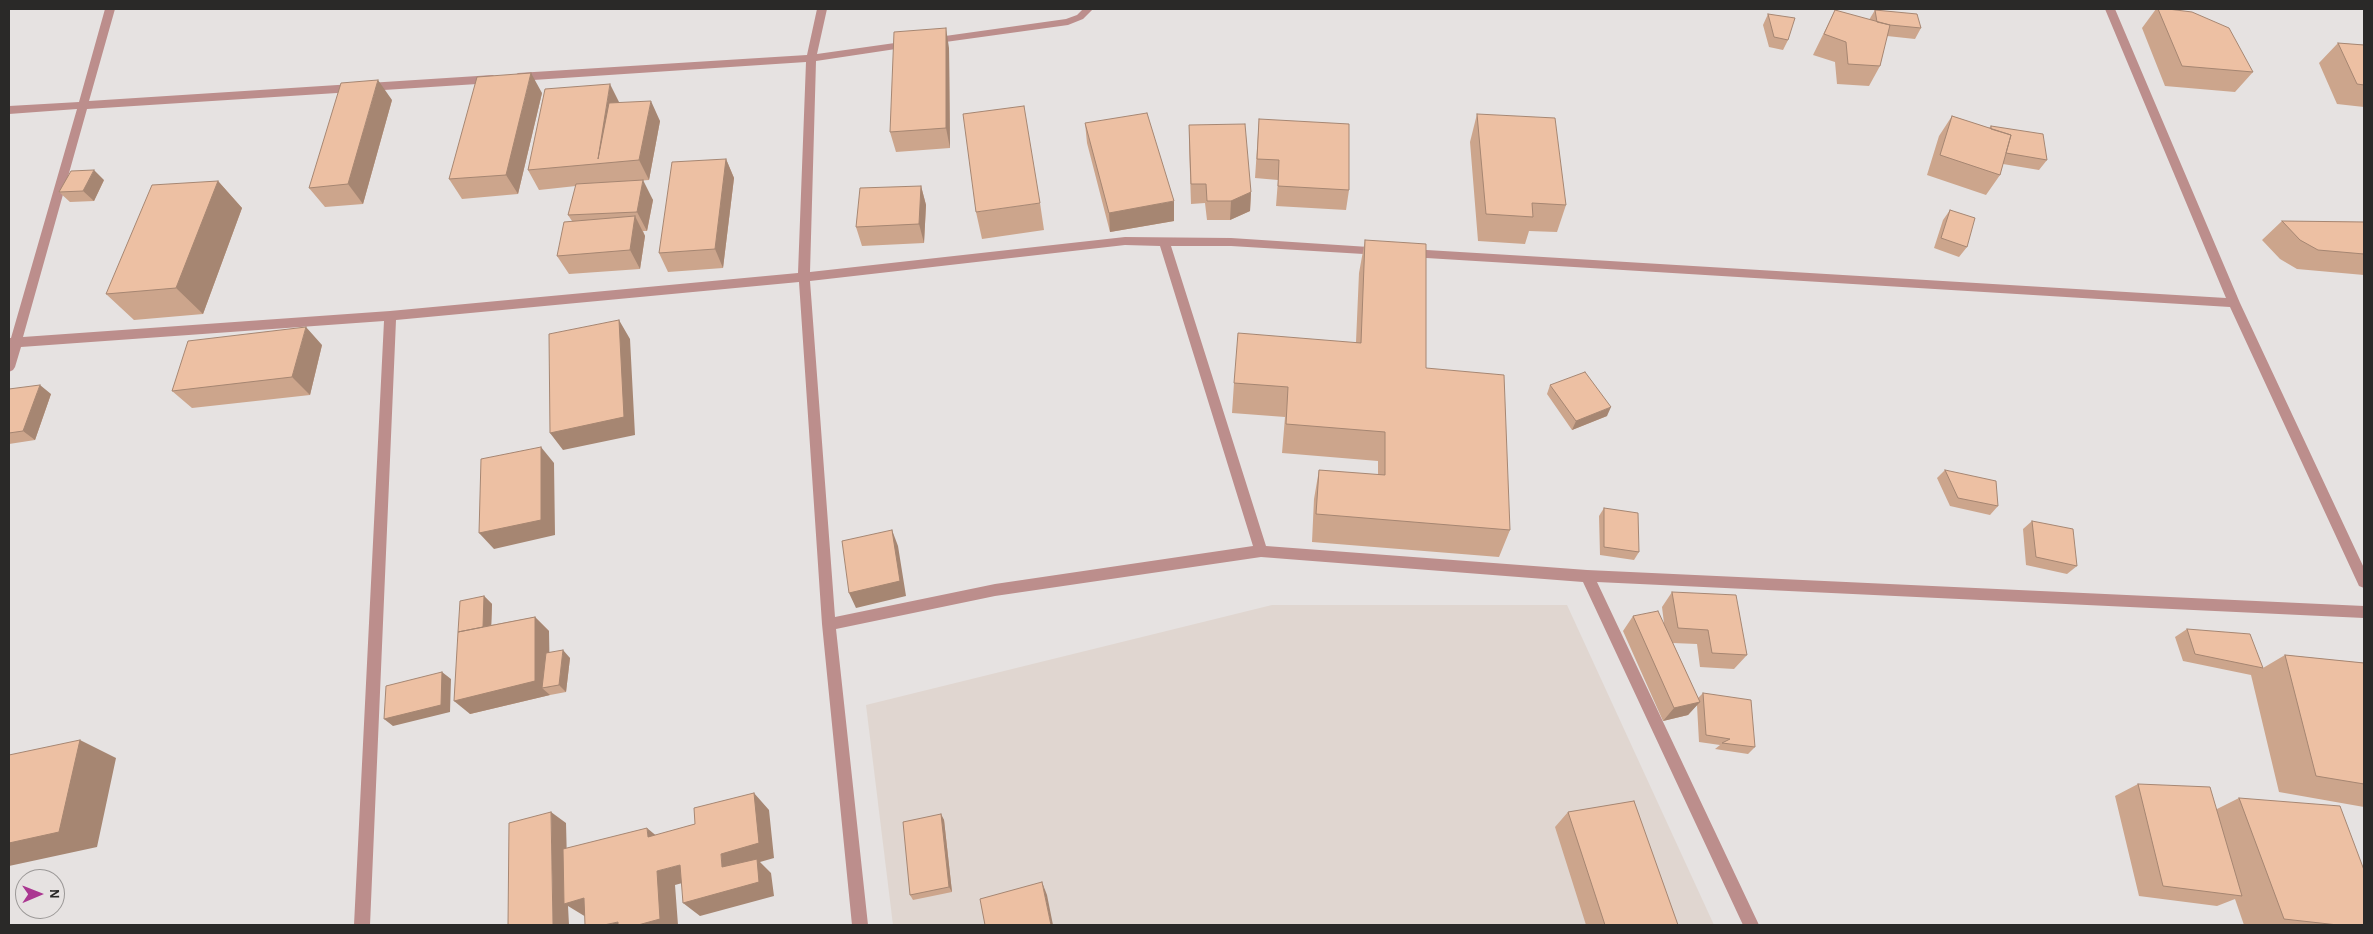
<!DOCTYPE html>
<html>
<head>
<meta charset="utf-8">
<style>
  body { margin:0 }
  #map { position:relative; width:2373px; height:934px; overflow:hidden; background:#e6e2e1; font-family:"Alegreya Sans",sans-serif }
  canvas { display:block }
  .frame { position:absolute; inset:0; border:10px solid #2a2928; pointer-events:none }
  .north { position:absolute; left:15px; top:869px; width:50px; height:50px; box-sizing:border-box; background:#e6e2e1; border:1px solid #9b9897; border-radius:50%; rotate:89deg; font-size:14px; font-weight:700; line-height:20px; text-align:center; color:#2a2928 }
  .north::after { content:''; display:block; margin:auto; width:18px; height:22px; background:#ab3791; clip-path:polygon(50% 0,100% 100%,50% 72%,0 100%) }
</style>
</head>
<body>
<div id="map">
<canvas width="2373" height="934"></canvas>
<div class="frame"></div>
<div class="north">N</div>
</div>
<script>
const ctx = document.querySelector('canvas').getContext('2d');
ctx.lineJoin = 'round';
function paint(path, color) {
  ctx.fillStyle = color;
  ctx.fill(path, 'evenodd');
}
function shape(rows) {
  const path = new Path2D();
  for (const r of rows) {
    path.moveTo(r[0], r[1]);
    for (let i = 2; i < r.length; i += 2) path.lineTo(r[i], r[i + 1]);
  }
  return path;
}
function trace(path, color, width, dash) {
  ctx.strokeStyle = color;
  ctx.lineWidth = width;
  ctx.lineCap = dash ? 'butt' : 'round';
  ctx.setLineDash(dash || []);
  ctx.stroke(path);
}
const built = shape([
  [1272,605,1567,605,1714,925,893,925,866,705]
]);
const minor = shape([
  [105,9,115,9,89,101,493,75,498,79,493,83,87,109,23,337,390,311,798,273,806,62,518,81,513,77,518,73,807,55,817,9,827,9,817,54,909,41,914,44,909,47,816,61,810,272,1125,237,1231,238,1384,248,1386,251,1380,255,1231,246,1171,246,1266,546,1587,570,2364,606,2364,618,1597,582,1759,925,1743,925,1583,582,1261,557,995,596,836,629,868,925,852,925,822,624,799,282,396,320,370,925,354,925,384,321,21,347,15,367,13,370,9,372,9,338,11,338,77,109,9,114,9,106,79,102,105,9],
  [1125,245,1160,246,1253,546,995,584,835,617,810,281,1125,245],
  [1083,9,1093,9,1083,19,1068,25,931,44,926,41,931,38,1066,19,1077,15,1083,9],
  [2105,9,2115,9,2240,303,2364,568,2364,588,2359,586,2230,307,1410,257,1404,253,1410,249,2226,298,2105,9]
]);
const wall = shape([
  [2156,9,2168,9,2253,72,2235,92,2165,86,2142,28],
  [1835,10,1869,20,1875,10,1921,28,1915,39,1887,36,1880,66,1869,86,1837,84,1835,62,1813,55],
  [1768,14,1788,40,1783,50,1769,47,1763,25],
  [2338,43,2364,45,2364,107,2337,104,2319,63],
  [949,48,950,148,896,152,890,132],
  [542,93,518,194,462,199,449,179],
  [392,100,363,204,325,207,309,188],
  [619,103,660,121,649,180,637,181,653,200,647,231,643,231,645,236,640,269,569,274,557,256,572,221,568,215,576,186,539,190,528,170],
  [1477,114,1566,205,1557,232,1529,231,1525,244,1478,241,1470,142],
  [1952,116,1989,128,1991,126,2047,160,2039,170,2003,164,2000,175,1986,195,1927,175,1939,136],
  [1259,119,1349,190,1346,210,1276,206,1278,180,1255,178],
  [1085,123,1174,221,1110,232,1087,143],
  [1189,125,1251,192,1250,211,1230,220,1207,220,1205,203,1191,204,1189,144],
  [726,159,734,178,723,268,668,272,659,253],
  [104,180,94,201,70,202,59,192],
  [218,181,242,208,203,314,134,320,106,294],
  [921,186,926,205,924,243,862,246,856,227],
  [1040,203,1044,230,982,239,976,212],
  [1950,210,1967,247,1959,257,1934,248,1943,220],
  [2282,221,2364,222,2364,275,2297,269,2280,259,2262,240],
  [1365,240,1426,368,1510,530,1499,557,1312,542,1314,499,1319,470,1378,475,1378,461,1282,453,1285,417,1232,413,1234,383,1356,342,1359,273],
  [322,345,310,395,192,408,172,391],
  [1550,385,1607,416,1572,430,1547,394],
  [9,389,51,394,35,440,9,444],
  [1945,470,1998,506,1990,515,1950,506,1937,478],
  [1604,508,1639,552,1634,560,1600,555,1599,516],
  [2032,521,2077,566,2067,574,2026,565,2023,529],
  [1672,592,1747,655,1734,669,1700,667,1697,644,1673,643,1698,698,1703,693,1755,747,1748,754,1715,749,1720,745,1699,742,1697,705,1688,715,1663,721,1623,631,1633,616,1664,623,1662,607],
  [484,596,492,604,491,625,535,617,549,631,549,652,570,658,566,692,550,695,470,714,458,632],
  [2187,629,2263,668,2285,655,2364,663,2364,807,2279,792,2251,675,2183,661,2175,637],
  [2138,784,2217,809,2239,798,2364,925,2244,925,2235,899,2217,906,2139,896,2115,796],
  [1568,812,1678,925,1586,925,1555,827],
  [941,814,944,820,952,892,913,900,910,895]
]);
const shadedWall = shape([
  [946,28,949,48,950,148,946,128],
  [531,73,542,93,518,194,506,175],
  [378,80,392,100,363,204,348,184],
  [610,84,620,104,598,159],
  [651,101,660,121,649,180,639,160],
  [726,159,734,178,723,268,715,249],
  [94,170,104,180,94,201,83,191],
  [643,180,653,200,647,231,637,212],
  [218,181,242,208,203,314,176,288],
  [921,186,926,205,924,243,919,224],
  [1251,192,1250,211,1230,220,1231,201],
  [1174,201,1174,221,1110,232,1109,213],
  [635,216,645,236,640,269,630,250],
  [619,320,630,339,635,435,563,450,550,433],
  [306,327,322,345,310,395,292,377],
  [40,385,51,394,35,440,23,431],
  [1611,407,1607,416,1572,430,1576,421],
  [541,447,554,463,555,535,494,549,479,533],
  [892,530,898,546,906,596,856,608,849,593],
  [484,596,492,604,491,635,458,633],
  [535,617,549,631,550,687,542,688,550,695,470,714,454,701],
  [563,650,570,658,566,692,559,685],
  [442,672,451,679,450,712,393,726,384,719],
  [1700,702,1688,715,1663,721,1674,708],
  [80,740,116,758,97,847,9,866,9,843],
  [754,793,769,810,774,858,760,862,771,873,774,896,700,916,683,903,722,867,721,854],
  [551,812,566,823,568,902,584,898,586,917,568,906,569,925,553,925],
  [941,814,944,820,952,892,949,887],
  [647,828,665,843,648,837],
  [680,865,697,879,675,885,678,925,638,925,657,871],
  [1042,882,1047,895,1053,925,1051,925],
  [618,922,623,925,604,925]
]);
const building = shape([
  [2158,9,2168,9,2192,12,2229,28,2253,72,2182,66,2158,9],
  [1835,10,1890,25,1880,66,1848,64,1846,42,1824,34,1835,10],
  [1875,10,1917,14,1921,28,1890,25,1877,22,1875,10],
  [1768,14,1795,18,1788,40,1774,37,1768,14],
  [946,28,946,128,890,132,894,32,946,28],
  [2338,43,2364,45,2364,85,2357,84,2338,43],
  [531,73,506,175,449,179,477,77,531,73],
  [378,80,348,184,309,188,341,83,378,80],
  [610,84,598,159,609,103,651,101,639,160,528,170,545,89,610,84],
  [1024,106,1040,203,976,212,963,114,1024,106],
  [1147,113,1174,201,1109,213,1085,123,1147,113],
  [1477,114,1555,118,1566,205,1532,203,1533,217,1486,214,1477,114],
  [1952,116,2011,135,2000,175,1940,155,1952,116],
  [1259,119,1349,124,1349,190,1278,186,1279,160,1257,159,1259,119],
  [1245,124,1251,192,1231,201,1207,201,1206,184,1191,184,1189,125,1245,124],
  [1991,126,2043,134,2047,160,2006,153,2011,135,1991,129,1991,126],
  [726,159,715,249,659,253,672,162,726,159],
  [94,170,83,191,59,192,71,171,94,170],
  [643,180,637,212,568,215,576,184,643,180],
  [218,181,176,288,106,294,152,185,218,181],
  [921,186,919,224,856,227,860,188,921,186],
  [1950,210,1975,218,1967,247,1941,238,1950,210],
  [635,216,630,250,557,256,564,222,635,216],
  [2282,221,2364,222,2364,254,2318,250,2300,240,2282,221],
  [1365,240,1426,244,1426,368,1504,375,1510,530,1316,514,1319,470,1385,475,1385,432,1286,424,1288,387,1234,383,1238,333,1361,343,1365,240],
  [619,320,624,417,550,433,549,334,619,320],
  [306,327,292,377,172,391,188,341,306,327],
  [1585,372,1611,407,1576,421,1550,385,1585,372],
  [40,385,23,431,9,433,9,389,40,385],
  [541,447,541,520,479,533,481,459,541,447],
  [1945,470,1996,481,1998,506,1958,498,1945,470],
  [1604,508,1638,513,1639,552,1604,547,1604,508],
  [2032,521,2073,529,2077,566,2036,557,2032,521],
  [892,530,900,581,849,593,842,541,892,530],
  [1672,592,1736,595,1747,655,1712,653,1708,630,1678,628,1672,592],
  [484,596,483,627,458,632,460,601,484,596],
  [1658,611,1700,702,1674,708,1633,616,1658,611],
  [535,617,535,681,454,701,458,632,535,617],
  [2187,629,2250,634,2263,668,2195,654,2187,629],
  [563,650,559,685,542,688,546,653,563,650],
  [2285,655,2364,663,2364,784,2316,776,2285,655],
  [442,672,441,705,384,719,386,686,442,672],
  [1703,693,1751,700,1755,747,1722,743,1730,739,1706,735,1703,693],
  [80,740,59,832,9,843,9,755,80,740],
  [2138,784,2210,787,2242,896,2163,886,2138,784],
  [754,793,759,843,721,854,722,867,757,859,759,882,683,903,680,865,657,871,660,919,638,925,618,925,618,922,604,925,585,925,584,898,564,904,563,849,647,828,648,837,695,824,694,808,754,793],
  [2239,798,2340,806,2364,870,2364,925,2338,925,2284,919,2239,798],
  [1634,801,1678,925,1605,925,1568,812,1634,801],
  [551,812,553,925,508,925,509,823,551,812],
  [941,814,949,887,910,895,903,822,941,814],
  [1042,882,1051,925,985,925,980,899,1042,882]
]);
paint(built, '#e0d6d0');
paint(minor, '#bc8e8c');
paint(wall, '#cca58c');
paint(shadedWall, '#a68672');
paint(building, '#edc0a3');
trace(building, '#a68672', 1);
</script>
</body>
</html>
